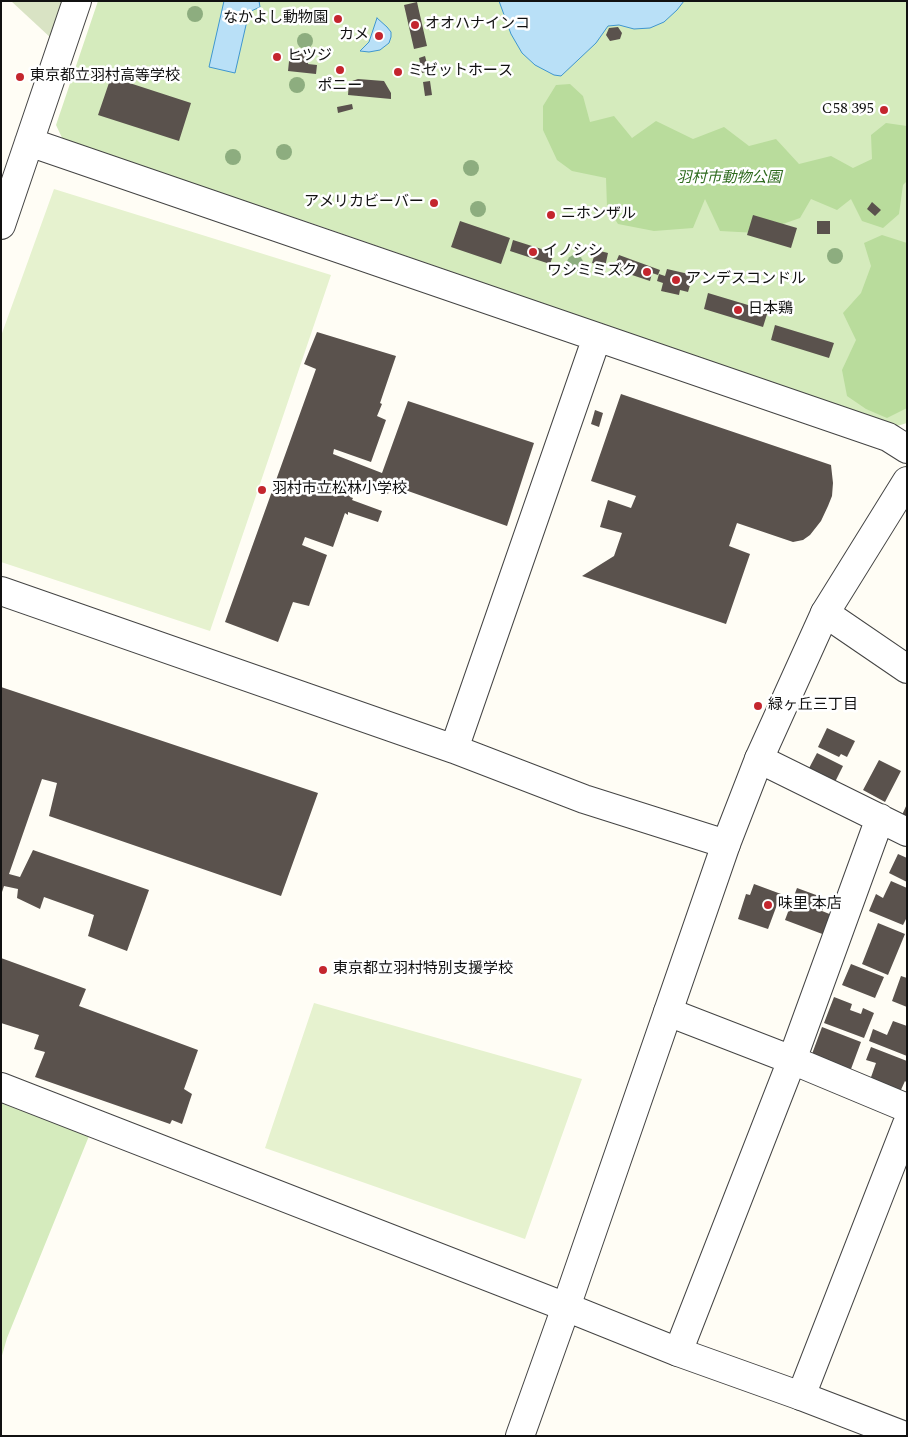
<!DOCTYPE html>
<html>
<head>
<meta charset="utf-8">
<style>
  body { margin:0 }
  #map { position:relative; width:908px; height:1437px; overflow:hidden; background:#fffdf5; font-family:Spectral,serif }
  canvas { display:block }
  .frame { position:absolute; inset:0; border:2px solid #111; pointer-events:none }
</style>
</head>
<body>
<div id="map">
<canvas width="908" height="1437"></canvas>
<div class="frame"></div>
</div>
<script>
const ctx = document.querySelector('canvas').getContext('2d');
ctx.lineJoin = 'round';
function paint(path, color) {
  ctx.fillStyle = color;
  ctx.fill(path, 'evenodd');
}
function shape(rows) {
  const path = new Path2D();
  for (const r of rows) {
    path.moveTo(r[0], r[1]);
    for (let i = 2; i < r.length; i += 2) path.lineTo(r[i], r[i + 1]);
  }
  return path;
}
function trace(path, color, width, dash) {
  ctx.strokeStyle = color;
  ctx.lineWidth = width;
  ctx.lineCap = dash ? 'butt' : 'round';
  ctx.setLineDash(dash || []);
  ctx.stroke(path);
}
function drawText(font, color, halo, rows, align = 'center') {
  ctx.font = font + ' Spectral,"Noto Sans JP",serif';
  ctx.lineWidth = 5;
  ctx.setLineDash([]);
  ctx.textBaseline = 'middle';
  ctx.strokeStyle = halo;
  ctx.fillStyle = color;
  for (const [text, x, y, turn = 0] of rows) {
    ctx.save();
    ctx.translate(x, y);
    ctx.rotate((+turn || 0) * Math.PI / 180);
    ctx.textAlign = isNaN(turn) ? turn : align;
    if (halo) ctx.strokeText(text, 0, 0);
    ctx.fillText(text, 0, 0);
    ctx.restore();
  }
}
const green = shape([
  [98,1,907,1,907,423,897,426,308,222,64,142,56,125],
  [1,1103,89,1136,7,1338,1,1359]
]);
const forest = shape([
  [570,84,583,96,590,122,614,116,632,138,656,121,693,139,724,127,749,146,776,139,799,164,831,156,853,168,872,159,871,135,886,123,907,126,907,181,903,185,899,214,883,228,862,221,851,199,837,210,811,199,800,218,757,233,720,231,705,199,693,228,654,231,618,224,607,207,606,178,572,171,557,160,543,130,543,106,556,85],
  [882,235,907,243,907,408,887,418,866,409,847,396,842,370,856,340,843,313,861,293,871,266,864,243]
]);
const cemetery = shape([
  [11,1,65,1,52,39]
]);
const pitch = shape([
  [54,189,331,275,210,631,1,562,1,336],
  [314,1003,582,1079,525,1239,265,1148]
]);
const water = shape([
  [224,1,259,1,260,7,249,12,235,73,209,67,224,1],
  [499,1,684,1,677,10,664,22,650,28,634,29,619,25,608,26,596,43,561,76,554,75,535,65,522,53,511,34,499,1],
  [377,18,387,27,391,32,391,37,389,43,380,50,369,52,360,51,369,42,377,18]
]);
const building = shape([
  [417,2,427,46,414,49,404,5],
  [618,27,622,33,620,39,610,41,606,35,609,28],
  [290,52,309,54,308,64,317,65,316,74,288,71],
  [425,56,429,71,422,73,419,58],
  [111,77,191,103,179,141,98,115],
  [358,79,384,81,391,93,391,99,348,95,349,82],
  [430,81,432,95,425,96,423,82],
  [352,104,353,109,338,113,337,107],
  [872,202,881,210,875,216,867,209],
  [753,215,797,228,791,248,747,235],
  [460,221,510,238,501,264,451,247],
  [817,221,830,221,830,234,817,234],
  [513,240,554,253,550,264,510,251],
  [596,250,608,253,605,267,592,263],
  [619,255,660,270,658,275,652,273,650,281,620,271,622,264,616,262],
  [667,269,693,275,688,292,680,290,679,295,661,291,663,283,657,281,659,274,665,276],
  [708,293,768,311,763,327,704,309],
  [775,325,834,343,829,358,771,340],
  [317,332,396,356,380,403,382,404,377,416,386,420,371,462,334,449,333,454,382,473,408,401,534,443,507,526,391,485,388,494,351,484,348,492,351,493,350,497,353,498,352,500,382,511,378,522,348,512,348,515,345,513,333,547,305,537,302,545,327,555,309,606,293,602,278,642,225,622,316,369,304,364],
  [621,394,831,465,833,483,832,496,828,506,821,521,810,535,803,540,793,542,737,523,729,546,750,554,726,624,582,576,614,556,622,533,600,527,608,500,631,508,636,496,591,481],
  [595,410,603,413,599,427,591,424],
  [1,687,318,793,281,896,49,816,57,783,42,779,9,874,20,877,33,850,149,890,127,951,88,936,94,915,44,897,40,909,17,898,18,889,4,886,1,895],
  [827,728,855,741,847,757,841,754,839,757,818,747],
  [817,753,843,766,833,786,807,772],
  [879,760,901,771,885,802,863,790],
  [907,804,907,817,902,815],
  [898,854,907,858,907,882,889,873],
  [891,881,907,888,907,917,903,925,869,911,876,894,883,898],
  [754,884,781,894,768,929,738,919,746,894,750,895],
  [797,888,827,899,822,911,832,915,825,935,785,920],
  [878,923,905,934,888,975,862,964],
  [1,958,86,989,79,1006,198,1050,184,1089,192,1094,182,1124,172,1120,170,1124,35,1077,45,1052,34,1049,39,1035,1,1023],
  [851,964,884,977,875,998,842,985],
  [901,976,907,978,907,1007,892,1001],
  [834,997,852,1004,850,1010,861,1014,863,1008,874,1013,864,1038,824,1023],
  [893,1021,907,1026,907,1056,869,1041,873,1029,887,1035],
  [822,1027,861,1042,851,1069,812,1054],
  [871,1047,907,1061,907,1080,906,1082,905,1081,900,1092,870,1080,876,1063,866,1060]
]);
const minor = shape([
  [29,142,888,437,907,449],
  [1,225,77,1],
  [1,591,454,749,584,799,726,844],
  [825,613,907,669],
  [454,749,597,337],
  [759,759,907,832],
  [668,1012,792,1060,907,1108],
  [1,1087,566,1307],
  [678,1352,792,1060,880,818],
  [801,1396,907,1124]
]);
const tertiary = shape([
  [566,1307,678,1352,801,1396,905,1436],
  [520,1436,566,1307,726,844,759,759,825,613,907,481]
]);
const trees = [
  [195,14],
  [305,41],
  [297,85],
  [284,152],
  [233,157],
  [471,168],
  [478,209],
  [835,256],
  [575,263]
];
const markers = [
  [338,19,5,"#c4262e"],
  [415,25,5,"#c4262e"],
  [379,36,5,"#c4262e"],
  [277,57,5,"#c4262e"],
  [340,70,5,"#c4262e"],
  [398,72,5,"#c4262e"],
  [20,77,5,"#c4262e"],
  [884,110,5,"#c4262e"],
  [434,203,5,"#c4262e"],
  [551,215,5,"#c4262e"],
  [533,252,5,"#c4262e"],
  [647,272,5,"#c4262e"],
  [676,280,5,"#c4262e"],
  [738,310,5,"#c4262e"],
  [262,490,5,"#c4262e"],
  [758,706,5,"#c4262e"],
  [768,905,5,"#c4262e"],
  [323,970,5,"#c4262e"]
];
const poiNames = [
  ["なかよし動物園",328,19,"right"],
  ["オオハナインコ",425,25],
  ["カメ",369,36,"right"],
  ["ヒツジ",287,57],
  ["ミゼットホース",408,72],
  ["東京都立羽村高等学校",30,77],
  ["ポニー",340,87,"center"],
  ["C58 395",874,110,"right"],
  ["アメリカビーバー",424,203,"right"],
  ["ニホンザル",561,215],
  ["イノシシ",543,252],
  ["ワシミミズク",637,272,"right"],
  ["アンデスコンドル",686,280],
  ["日本鶏",748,310],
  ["羽村市立松林小学校",272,490],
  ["緑ヶ丘三丁目",768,706],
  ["味里 本店",778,905],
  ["東京都立羽村特別支援学校",333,970]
];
const parkNames = [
  ["羽村市動物公園",729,179]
];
paint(green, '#d5ebbd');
paint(forest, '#b9dc9c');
paint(cemetery, '#d9e3c4');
paint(pitch, '#e6f2cf');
paint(water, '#b9e0f7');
trace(water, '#3f96cf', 1);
paint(building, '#5a524d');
trace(minor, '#444', 30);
trace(tertiary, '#444', 30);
trace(minor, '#fff', 28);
trace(tertiary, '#fff', 28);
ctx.fillStyle = '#8dad7f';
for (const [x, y] of trees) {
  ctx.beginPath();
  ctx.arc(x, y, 8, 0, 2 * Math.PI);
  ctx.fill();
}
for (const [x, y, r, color] of markers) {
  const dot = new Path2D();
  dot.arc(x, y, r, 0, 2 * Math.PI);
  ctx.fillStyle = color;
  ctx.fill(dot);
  trace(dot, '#fff', 2);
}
drawText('15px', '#111', '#fff', poiNames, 'left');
drawText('italic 15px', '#2f6b1f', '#fff', parkNames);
</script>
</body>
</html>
